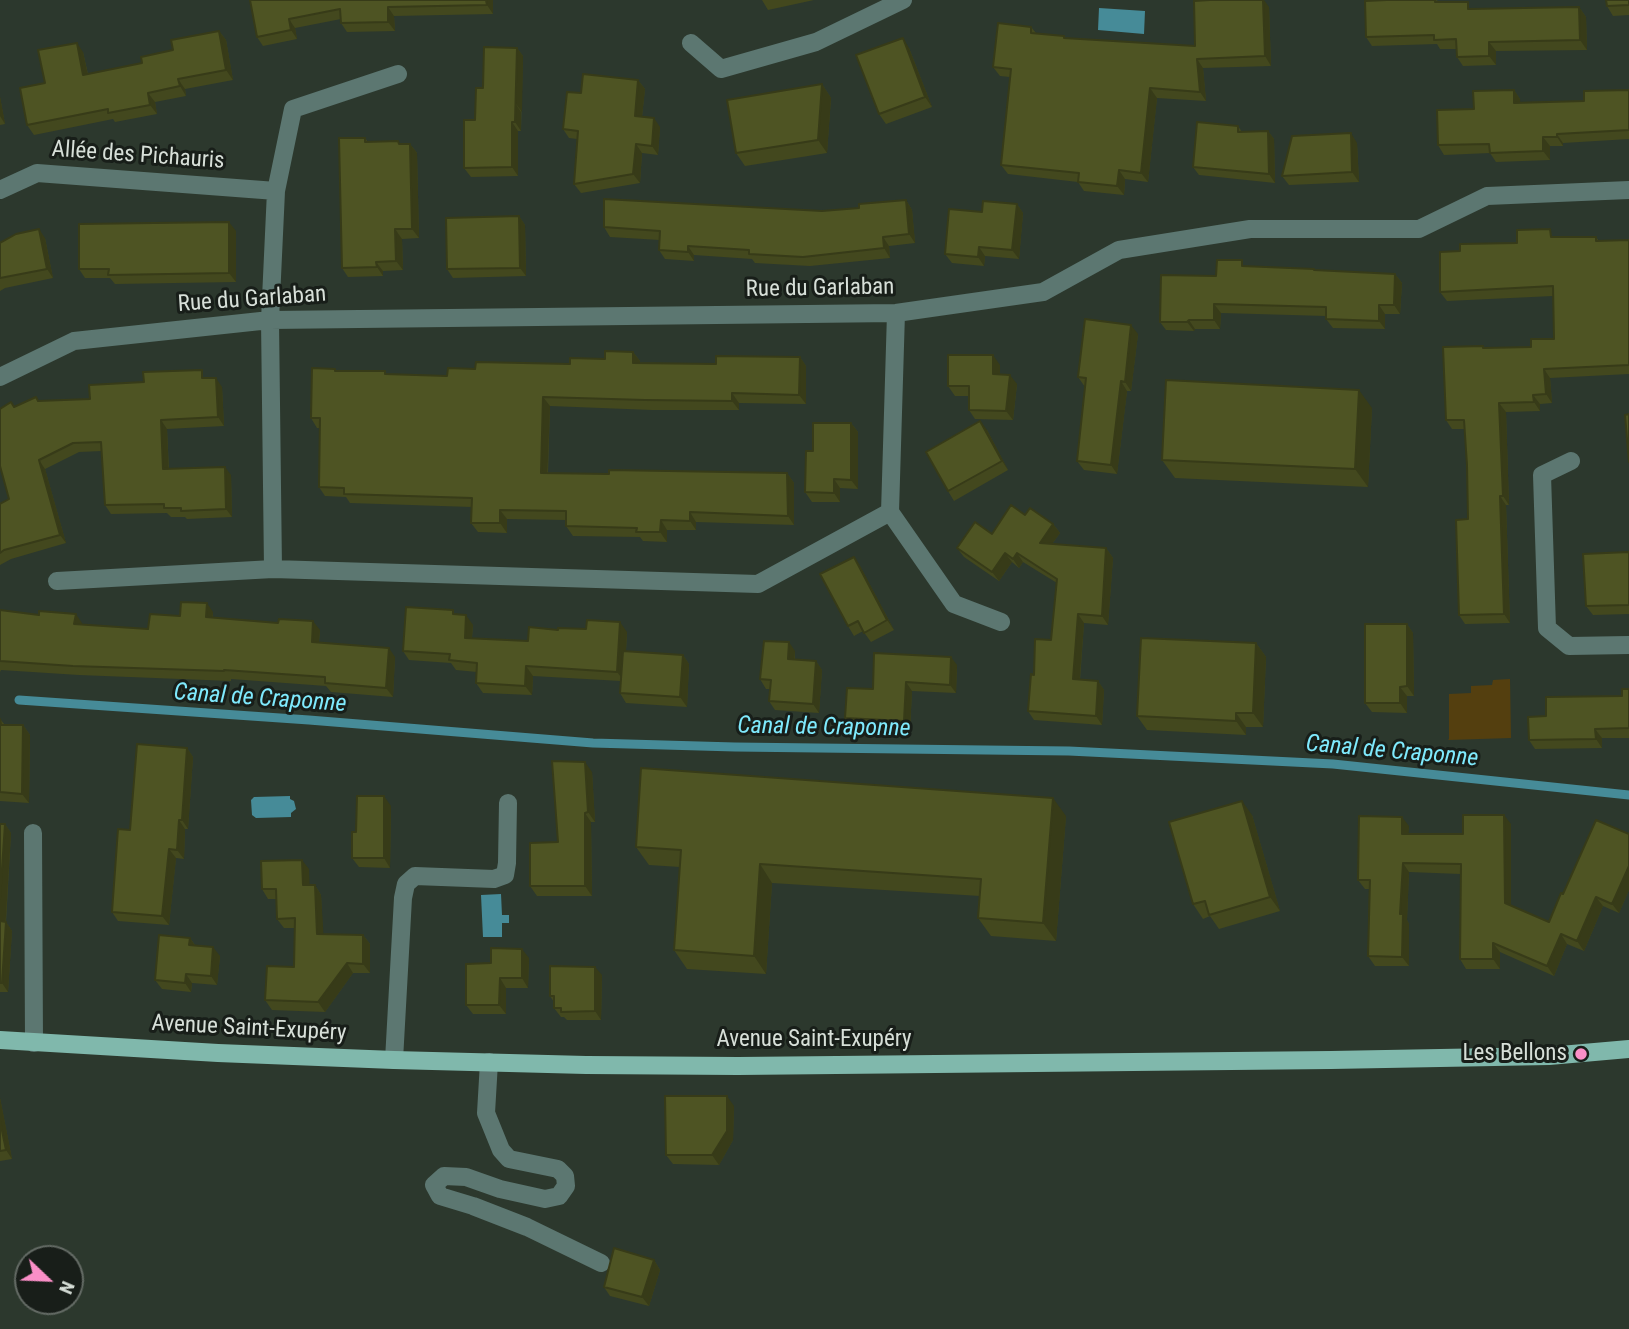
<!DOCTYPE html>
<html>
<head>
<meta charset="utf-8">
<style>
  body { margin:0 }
  #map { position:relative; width:1629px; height:1329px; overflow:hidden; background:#2c382d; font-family:"Roboto Condensed",sans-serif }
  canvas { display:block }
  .north { position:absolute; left:14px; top:1245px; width:70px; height:70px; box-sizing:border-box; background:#181e19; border:2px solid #646b65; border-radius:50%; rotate:113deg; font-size:19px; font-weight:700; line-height:28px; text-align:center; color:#d7dfd8 }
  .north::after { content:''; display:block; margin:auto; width:24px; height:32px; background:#fa8fc7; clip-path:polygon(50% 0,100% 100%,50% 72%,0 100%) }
</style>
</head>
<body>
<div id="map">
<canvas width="1629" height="1329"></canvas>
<div class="north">N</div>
</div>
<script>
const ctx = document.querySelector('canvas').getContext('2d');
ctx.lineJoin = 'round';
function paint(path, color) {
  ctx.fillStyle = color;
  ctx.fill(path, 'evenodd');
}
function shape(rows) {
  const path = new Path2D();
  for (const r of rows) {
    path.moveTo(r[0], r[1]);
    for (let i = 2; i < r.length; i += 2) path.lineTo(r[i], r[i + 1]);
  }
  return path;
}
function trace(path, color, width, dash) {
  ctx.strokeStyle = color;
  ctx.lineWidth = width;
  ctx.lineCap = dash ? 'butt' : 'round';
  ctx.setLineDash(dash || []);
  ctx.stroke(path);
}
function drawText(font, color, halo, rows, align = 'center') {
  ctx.font = font + ' "Roboto Condensed",sans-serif';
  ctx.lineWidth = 6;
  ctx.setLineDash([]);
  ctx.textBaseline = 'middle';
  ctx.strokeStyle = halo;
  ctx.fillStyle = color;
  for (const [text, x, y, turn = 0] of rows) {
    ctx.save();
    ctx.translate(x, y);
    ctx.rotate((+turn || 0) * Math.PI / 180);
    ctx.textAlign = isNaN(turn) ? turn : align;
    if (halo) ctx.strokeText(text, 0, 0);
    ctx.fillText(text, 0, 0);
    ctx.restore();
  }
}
const green = shape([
  [1510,679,1511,738,1448,740,1449,739,1449,694,1471,693,1471,686,1492,685,1493,680]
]);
const water = shape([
  [1099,8,1145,11,1144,34,1098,30],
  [290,796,290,799,294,801,296,809,291,813,291,817,256,818,252,815,251,800,254,797],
  [501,894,502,915,509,915,509,923,502,923,502,937,483,937,481,895]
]);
const stream = shape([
  [19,700,309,720,593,743,735,747,1069,751,1333,764,1629,795]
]);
const minor = shape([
  [691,43,721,69,816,42,903,0],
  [0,190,37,173,276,191],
  [896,313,890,512,954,604,1001,622],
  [0,377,74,341,270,320,896,313,1043,292,1119,250,1250,229,1419,229,1487,196,1629,190],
  [1571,461,1542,475,1547,628,1569,646,1629,645],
  [273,569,270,320,276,191,293,109,398,74],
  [57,581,273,569,758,584,890,512],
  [33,833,34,1043],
  [394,1060,403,898,406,884,415,876,494,879,505,875,507,863,508,803],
  [489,1062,486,1113,501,1150,509,1159,558,1169,565,1176,566,1186,559,1196,545,1199,500,1189,466,1177,444,1176,434,1185,440,1196,473,1206,527,1227,601,1263]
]);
const major = shape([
  [0,1040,218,1053,394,1060,586,1065,738,1066,1331,1060,1549,1056,1629,1049]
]);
const wall = shape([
  [250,0,493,0,493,14,394,16,395,31,347,32,341,23,341,19,295,28,297,39,263,46,257,37],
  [762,0,814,0,768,10],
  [1437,0,1438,2,1473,9,1579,7,1586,17,1587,50,1496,51,1496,65,1463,66,1457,57,1456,49,1440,49,1437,44,1372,46,1366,37],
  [1629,0,1629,15,1613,16,1607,6],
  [1269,7,1271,66,1203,68,1206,101,1157,98,1148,182,1125,179,1124,195,1084,191,1078,182,1008,174,1001,165,1010,77,1000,76,993,67,1031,27,1036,33,1064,36,1065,38,1195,46],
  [219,31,226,40,233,80,185,89,186,96,155,102,157,114,115,122,113,119,34,135,27,125,45,83,83,52,88,74,142,63],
  [517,48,523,56,521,131,518,131,518,176,471,177,464,168,483,88],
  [909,48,932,107,886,124,879,114],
  [638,80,645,89,642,117,660,127,658,155,642,153,640,183,581,193,574,184,577,139,569,138,563,129,581,93],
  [822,84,831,98,827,153,745,166,736,153],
  [1514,90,1520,99,1520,102,1584,101,1629,90,1629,139,1563,143,1563,146,1550,146,1550,160,1496,162,1490,153,1444,155,1438,145,1474,109],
  [0,97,5,124,0,125],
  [1238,126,1242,132,1268,131,1274,139,1275,183,1199,175,1193,167],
  [365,138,368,142,398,141,400,144,410,144,417,153,419,238,402,239,403,270,383,271,383,276,348,277,342,268],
  [1357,143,1359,182,1289,185,1282,176],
  [906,200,912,210,915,243,889,246,890,258,810,266,755,263,752,259,694,255,694,261,665,259,659,250,660,240,610,237,604,227,859,208],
  [1017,204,1023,213,1019,259,985,256,984,266,952,263,945,254,982,212],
  [519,216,525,225,526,276,453,278,447,269],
  [236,231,236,282,115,284,110,278,85,278,79,269],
  [1556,237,1596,237,1599,241,1629,240,1629,374,1550,378,1552,403,1540,404,1540,411,1506,412,1509,505,1506,505,1510,623,1465,624,1459,615,1468,519,1467,465,1465,429,1452,429,1446,420,1483,346,1485,348,1531,347,1554,339,1553,296,1447,301,1440,292,1460,251],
  [45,238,53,278,5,288,0,291,0,243],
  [1246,266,1314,269,1315,270,1395,274,1402,283,1400,314,1385,314,1385,329,1333,328,1326,319,1326,316,1221,313,1220,329,1195,329,1194,331,1166,330,1160,322,1216,276],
  [1138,334,1131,391,1127,391,1117,474,1084,470,1077,461,1085,387,1078,377],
  [633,352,640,361,640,363,716,364,800,357,806,366,806,404,739,403,739,410,652,410,550,406,548,473,609,474,787,473,794,483,794,525,696,522,696,530,667,530,667,542,643,541,640,537,573,536,566,526,566,520,507,519,507,533,478,532,471,523,472,507,350,503,346,497,325,496,319,487,320,428,317,428,311,418,335,369,337,371,385,371,386,374,447,376,475,369,570,364,605,359],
  [1000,365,1000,374,1017,384,1013,420,975,419,969,410,969,396,955,396,948,386],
  [207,378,222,387,224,426,167,429,169,469,231,475,232,517,187,519,185,517,171,517,167,513,111,514,105,505,102,451,79,452,45,469,66,543,11,559,0,565,0,504,9,499,14,407,36,397,39,401,90,399],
  [1372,408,1368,487,1175,478,1162,460],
  [851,423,858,432,858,489,840,488,840,502,812,502,805,492,813,451],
  [987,430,1008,470,954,501,948,491],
  [1025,515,1053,524,1060,533,1052,544,1106,548,1113,558,1108,625,1084,623,1080,680,1098,681,1104,690,1102,725,1034,720,1028,711,1034,675,1051,640,1057,583,1023,562,1019,568,1012,562,999,581,964,557,957,548,992,534],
  [1629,552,1629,614,1593,615,1586,606],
  [854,557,860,566,894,630,871,642,863,631,854,636,848,626],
  [0,610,82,623,82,625,148,629,180,616,213,612,213,618,320,630,319,642,395,657,393,697,331,692,326,686,231,679,231,681,79,675,1,670,0,672],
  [456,614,473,625,472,638,528,641,558,630,627,632,626,651,683,655,689,664,687,707,626,703,620,693,621,681,533,676,532,695,483,693,476,683,477,672,456,670,451,663,409,660,403,651],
  [1407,624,1413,633,1414,696,1407,696,1407,713,1372,712,1365,703],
  [1256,643,1266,657,1263,727,1246,727,1246,735,1147,730,1137,716],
  [795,651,795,659,816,661,822,670,819,713,775,710,769,701,770,689,766,689,760,679],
  [957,665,956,693,912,691,910,730,851,727,845,718,873,689],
  [1629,689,1629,738,1602,738,1602,748,1535,749,1529,740,1546,716,1622,696],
  [0,719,5,725,23,725,30,735,29,803,0,801],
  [187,748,193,757,188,829,185,829,184,859,176,858,169,925,118,921,112,912,130,830],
  [592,772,595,822,591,822,592,896,537,896,530,886,558,842],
  [391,806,390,868,359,867,352,858,356,832],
  [1252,815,1280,911,1219,929,1210,916,1203,919,1193,904],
  [1066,816,1056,941,991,936,978,918,980,896,772,883,766,974,687,969,674,950,680,867,649,865,636,847],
  [0,824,5,824,11,833,6,922,12,931,8,992,0,992],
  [1511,824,1511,906,1549,922,1563,894,1629,834,1629,890,1619,913,1603,906,1584,951,1567,944,1554,976,1500,952,1500,969,1466,969,1460,959,1461,874,1409,872,1407,920,1409,924,1409,966,1375,966,1368,956,1369,889,1365,889,1358,880,1409,826,1408,834,1463,834],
  [309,869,309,885,315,885,321,895,323,934,363,935,370,944,370,973,353,973,325,1012,272,1010,265,1000,294,967,295,928,284,928,277,919,277,899,268,899,262,889],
  [190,938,195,945,220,956,217,985,192,983,191,992,162,989,155,980],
  [529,958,528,988,506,988,506,1014,473,1014,466,1005,491,963],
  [602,975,601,1020,567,1020,564,1017,561,1017,554,1008,554,1002,550,996],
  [0,1098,12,1159,0,1161],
  [734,1106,733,1140,719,1165,673,1164,666,1155],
  [654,1260,660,1270,649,1306,610,1296,604,1287]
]);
const shadedWall = shape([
  [486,0,493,0,493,14,487,5],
  [1263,0,1264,0,1269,7,1271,66,1265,56],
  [388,7,394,16,395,31,388,22],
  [1579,7,1586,17,1587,50,1580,40],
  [289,19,295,28,297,39,291,30],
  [219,31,226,40,233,80,226,70],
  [903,38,909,48,932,107,925,97],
  [1489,42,1496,51,1496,65,1489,56],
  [77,43,83,52,90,85,83,75],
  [517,48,523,56,522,112,516,104],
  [1197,59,1203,68,1206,101,1200,92],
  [178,79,185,89,186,96,180,86],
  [638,80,645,89,641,125,635,116],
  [822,84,831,98,827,153,818,140],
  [1150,88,1157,98,1148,182,1141,173],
  [1514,90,1520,99,1521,112,1514,103],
  [148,93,155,102,157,114,150,105],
  [0,97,5,124,0,116],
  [515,103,521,112,521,131,515,122],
  [654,118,660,127,658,155,652,146],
  [512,122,518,131,518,176,512,167],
  [1268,131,1274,139,1275,183,1269,174],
  [1351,133,1357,143,1359,182,1352,172],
  [1557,134,1563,143,1563,146,1557,137],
  [1543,137,1550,146,1550,160,1543,151],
  [410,144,417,153,419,238,412,229],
  [636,144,642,153,640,183,633,174],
  [1119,170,1125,179,1124,195,1117,186],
  [906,200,912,210,915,243,909,234],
  [1017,204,1023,213,1019,259,1012,250],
  [519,216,525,225,526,276,520,268],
  [229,222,236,231,236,282,229,273],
  [39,229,45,238,53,278,47,269],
  [395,229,402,239,403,270,396,261],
  [883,237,889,246,890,258,884,248],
  [688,246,694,255,694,261,688,252],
  [979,247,985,256,984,266,978,257],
  [376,262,383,271,383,276,377,267],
  [1395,274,1402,283,1400,314,1394,305],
  [1214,304,1221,313,1220,329,1214,320],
  [1379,305,1385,314,1385,329,1379,321],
  [1189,320,1195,329,1194,331,1187,322],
  [1131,325,1138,334,1131,391,1125,382],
  [633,352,640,361,640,372,633,363],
  [993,355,1000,365,1000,384,993,374],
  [800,357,806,366,806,404,799,395],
  [1544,369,1550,378,1552,403,1546,394],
  [1010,375,1017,384,1013,420,1006,411],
  [216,378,222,387,224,426,218,417],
  [1121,381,1127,391,1117,474,1111,465],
  [1359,390,1372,408,1368,487,1355,469],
  [732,393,739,403,739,410,732,401],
  [1533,395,1540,404,1540,411,1534,402],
  [543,397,550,406,547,482,541,473],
  [1499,403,1506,412,1509,505,1503,496],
  [161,420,167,429,169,478,163,469],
  [980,421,987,430,1008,470,1002,461],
  [851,423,858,432,858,489,851,480],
  [39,460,45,469,66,543,60,535],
  [225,467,231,475,232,517,226,509],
  [787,473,794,483,794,525,788,516],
  [834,479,840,488,840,502,834,493],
  [1500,496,1506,505,1510,623,1504,614],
  [500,510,507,519,507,533,500,523],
  [690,512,696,522,696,530,690,521],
  [661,520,667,530,667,542,660,532],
  [1053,524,1060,533,1046,552,1040,543],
  [1106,548,1113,558,1108,625,1102,616],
  [1005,553,1012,562,999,581,992,572],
  [1017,553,1023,562,1019,568,1013,559],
  [854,557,860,566,894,630,887,620],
  [207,603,213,612,212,626,206,617],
  [76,614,82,623,81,633,74,624],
  [1078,614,1084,623,1079,688,1073,679],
  [466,615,473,625,471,647,465,638],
  [313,621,320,630,318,651,312,642],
  [620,622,627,632,624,681,617,672],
  [1407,624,1413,633,1414,696,1407,686],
  [789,642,795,651,794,668,788,659],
  [1256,643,1266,657,1263,727,1253,713],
  [389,648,395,657,393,697,386,688],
  [683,655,689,664,687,707,680,697],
  [951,657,957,665,956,693,950,685],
  [816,661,822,670,819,713,813,704],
  [526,666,533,676,532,695,525,686],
  [1098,681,1104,690,1102,725,1096,716],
  [906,682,912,691,910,730,904,721],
  [1400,687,1407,696,1407,713,1400,703],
  [1236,713,1246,727,1246,735,1236,721],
  [23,725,30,735,29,803,22,794],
  [1595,729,1602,738,1602,748,1596,739],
  [187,748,193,757,188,829,182,820],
  [585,762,592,772,595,822,588,812],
  [384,796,391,806,390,868,384,858],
  [1053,798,1066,816,1056,941,1043,923],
  [1242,801,1252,815,1280,911,1270,897],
  [585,813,591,822,592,896,585,886],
  [1504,815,1511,824,1511,913,1505,903],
  [1402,817,1409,826,1408,843,1402,834],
  [179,820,185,829,184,859,177,850],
  [5,824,11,833,5,931,0,923,0,899],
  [169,849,176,858,169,925,162,916],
  [302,860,309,869,310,895,303,885],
  [1403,863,1409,872,1407,920,1409,924,1409,966,1402,957,1400,914],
  [760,864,772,883,766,974,754,956],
  [1629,866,1629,890,1619,913,1612,904],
  [315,885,321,895,324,943,317,934],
  [1596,897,1603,906,1584,951,1577,941],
  [6,922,12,931,8,992,2,983],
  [1561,934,1567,944,1554,976,1547,966],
  [363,935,370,944,370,973,363,964],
  [190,938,196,947,189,945],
  [1493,943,1500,952,1500,969,1493,959],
  [213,947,220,956,217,985,211,976],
  [522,949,529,958,528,988,522,978],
  [347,963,353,973,325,1012,318,1002],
  [595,967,602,975,601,1020,595,1011],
  [186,974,192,983,191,992,185,983],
  [500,978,506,988,506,1014,499,1005],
  [727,1096,734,1106,733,1140,719,1165,712,1155],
  [0,1098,12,1159,6,1150,0,1121],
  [654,1260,660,1270,649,1306,642,1297]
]);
const building = shape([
  [250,0,486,0,487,5,388,7,388,22,341,23,340,9,289,19,291,30,257,37,250,0],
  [1210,0,1263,0,1265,56,1197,59,1200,92,1150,88,1141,173,1119,170,1117,186,1078,182,1079,173,1001,165,1011,69,993,67,998,23,1031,27,1031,33,1064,36,1064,38,1195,46,1194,1,1210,0],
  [1387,0,1435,0,1435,2,1468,2,1468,9,1579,7,1580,40,1489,42,1489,56,1457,57,1456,39,1434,40,1434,35,1366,37,1365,1,1387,0],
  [1606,0,1629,0,1629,5,1607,6,1606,0],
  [219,31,226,70,178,79,180,86,148,93,150,105,108,113,108,109,27,125,20,88,45,83,38,50,77,43,83,75,142,63,141,57,173,50,171,40,219,31],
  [903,38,925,97,879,114,856,55,903,38],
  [484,47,517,48,515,122,512,122,512,167,464,168,464,120,475,120,476,88,483,88,484,47],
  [583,74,638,80,635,116,654,118,652,146,636,144,633,174,574,184,578,131,563,129,567,92,581,93,583,74],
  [822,84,818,140,736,153,727,100,822,84],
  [1514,90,1514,103,1584,101,1584,91,1629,90,1629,130,1557,134,1557,137,1543,137,1543,151,1490,153,1489,144,1438,145,1437,110,1474,109,1473,91,1514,90],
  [1197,122,1238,126,1238,132,1268,131,1269,174,1193,167,1197,122],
  [1351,133,1352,172,1282,176,1292,136,1351,133],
  [339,138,365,138,365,142,398,141,399,144,410,144,412,229,395,229,396,261,376,262,377,267,342,268,339,138],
  [604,199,822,211,859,208,859,204,906,200,909,234,883,237,884,248,803,257,749,254,749,250,688,246,688,252,659,250,660,231,604,227,604,199],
  [983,201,1017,204,1012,250,979,247,978,257,945,254,949,209,982,212,983,201],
  [519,216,520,268,447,269,446,218,519,216],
  [229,222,229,273,108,275,109,269,79,269,79,224,229,222],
  [39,229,47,269,0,278,0,243,16,234,39,229],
  [1550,229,1551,237,1596,237,1596,241,1629,240,1629,365,1544,369,1546,394,1533,395,1534,402,1499,403,1503,496,1500,496,1504,614,1459,615,1456,520,1468,519,1467,465,1464,420,1446,420,1443,347,1483,346,1483,348,1531,347,1531,339,1554,339,1553,286,1440,292,1440,252,1460,251,1460,244,1517,243,1517,230,1550,229],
  [1217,260,1242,260,1242,266,1314,269,1314,270,1395,274,1394,305,1379,305,1379,321,1326,319,1326,307,1214,304,1214,320,1189,320,1187,322,1160,322,1161,275,1216,276,1217,260],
  [1085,319,1131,325,1125,382,1121,381,1111,465,1077,461,1086,378,1078,377,1085,319],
  [605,351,633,352,633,363,716,364,716,356,800,357,799,395,732,393,732,401,645,400,543,397,541,473,609,474,609,470,787,473,788,516,690,512,690,521,661,520,660,532,636,532,637,528,566,526,566,511,500,510,500,523,471,523,472,498,344,494,344,488,319,487,320,418,311,418,312,368,335,369,335,371,385,371,385,374,447,376,448,368,475,369,476,362,570,364,570,358,605,359,605,351],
  [948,355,993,355,993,374,1010,375,1006,411,969,410,969,386,948,386,948,355],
  [202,370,202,378,216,378,218,417,161,420,163,469,225,467,226,509,181,511,181,508,164,508,164,504,105,505,101,442,73,443,39,460,60,535,4,550,0,553,0,504,9,499,0,466,0,409,11,402,14,407,36,397,38,401,90,399,89,385,144,382,143,372,202,370],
  [1166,380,1359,390,1355,469,1162,460,1166,380],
  [1629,414,1629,462,1625,415,1629,414],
  [980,421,1002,461,948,491,926,452,980,421],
  [813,423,851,423,851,480,834,479,834,493,805,492,806,451,813,451,813,423],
  [1011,505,1025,515,1030,508,1053,524,1040,543,1106,548,1102,616,1078,614,1073,679,1098,681,1096,716,1028,711,1031,674,1034,675,1035,639,1051,640,1057,579,1017,553,1013,559,1005,553,992,572,957,548,975,522,992,534,1011,505],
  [1629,552,1629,605,1586,606,1583,554,1629,552],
  [854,557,887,620,864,633,858,621,848,626,820,574,854,557],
  [181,602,207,603,206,617,278,623,279,619,313,621,312,642,389,648,386,688,325,683,325,677,224,670,224,671,73,666,0,661,0,610,39,615,39,611,76,614,74,624,148,629,150,614,180,616,181,602],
  [406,607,453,610,453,614,466,615,465,638,528,641,529,627,558,630,558,628,586,629,587,620,620,622,617,672,526,666,525,686,476,683,477,663,449,660,450,654,403,651,406,607],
  [1365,624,1407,624,1407,686,1400,687,1400,703,1365,703,1365,624],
  [1141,638,1256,643,1253,713,1236,713,1236,721,1137,716,1141,638],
  [764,641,789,642,788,659,816,661,813,704,769,701,771,680,760,679,764,641],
  [623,651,683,655,680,697,620,693,623,651],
  [874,653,951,657,950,685,906,682,904,721,845,718,847,688,873,689,874,653],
  [1622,689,1629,689,1629,728,1595,729,1596,739,1529,740,1528,717,1546,716,1546,697,1622,696,1622,689],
  [0,719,1,725,23,725,22,794,0,792,0,719],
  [137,744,187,748,182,820,179,820,177,850,169,849,162,916,112,912,118,829,130,830,137,744],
  [552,761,585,762,588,812,585,813,585,886,530,886,530,843,558,842,552,761],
  [641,768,1053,798,1043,923,978,918,981,879,760,864,754,956,674,950,681,850,636,847,641,768],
  [357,796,384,796,384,858,352,858,352,832,356,832,357,796],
  [1242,801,1270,897,1209,915,1205,901,1193,904,1169,822,1242,801],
  [1463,815,1504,815,1505,903,1549,922,1561,893,1563,894,1596,820,1629,834,1629,866,1612,904,1596,897,1577,941,1561,934,1547,966,1493,943,1493,959,1460,959,1461,864,1403,863,1400,914,1403,914,1402,957,1368,956,1370,880,1358,880,1359,816,1402,817,1402,834,1463,834,1463,815],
  [0,824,5,824,0,899,0,824],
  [302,860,303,885,315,885,317,934,363,935,363,964,347,963,318,1002,265,1000,267,966,294,967,295,918,277,919,276,889,262,889,261,861,302,860],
  [0,921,6,922,2,983,0,983,0,921],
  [159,935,190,938,189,945,213,947,211,976,186,974,185,983,155,980,159,935],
  [491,948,522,949,522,978,500,978,499,1005,466,1005,466,964,491,963,491,948],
  [550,966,595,967,595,1011,561,1012,561,1008,554,1008,554,996,550,996,550,966],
  [665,1096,727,1096,727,1131,712,1155,666,1155,665,1096],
  [0,1121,6,1150,0,1151,0,1121],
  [614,1248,654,1260,642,1297,604,1287,614,1248]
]);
const markers = [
  [1581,1054,7,"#fa8fc7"]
];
const streetNames = [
  ["Allée des Pichauris",138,156,4],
  ["Rue du Garlaban",820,289,-1],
  ["Rue du Garlaban",252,300,-4],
  ["Avenue Saint-Exupéry",249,1029,3],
  ["Avenue Saint-Exupéry",814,1040]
];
const poiNames = [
  ["Les Bellons",1567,1054]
];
const waterNames = [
  ["Canal de Craponne",260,699,4],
  ["Canal de Craponne",824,728,1],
  ["Canal de Craponne",1392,752,5]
];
paint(green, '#543f0f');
paint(water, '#468b98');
trace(stream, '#468b98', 9);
trace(minor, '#5c7771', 18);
trace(major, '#80b8ac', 18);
paint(wall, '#43481e');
paint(shadedWall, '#373b18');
paint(building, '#4e5423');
trace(building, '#373b18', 2);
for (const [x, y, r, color] of markers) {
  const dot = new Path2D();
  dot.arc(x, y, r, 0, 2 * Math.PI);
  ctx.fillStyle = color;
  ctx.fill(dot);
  trace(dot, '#181e19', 2.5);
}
drawText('23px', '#d7dfd8', '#181e19', streetNames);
drawText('23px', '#d7dfd8', '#181e19', poiNames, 'right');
drawText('italic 24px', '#7feafd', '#181e19', waterNames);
</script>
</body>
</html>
